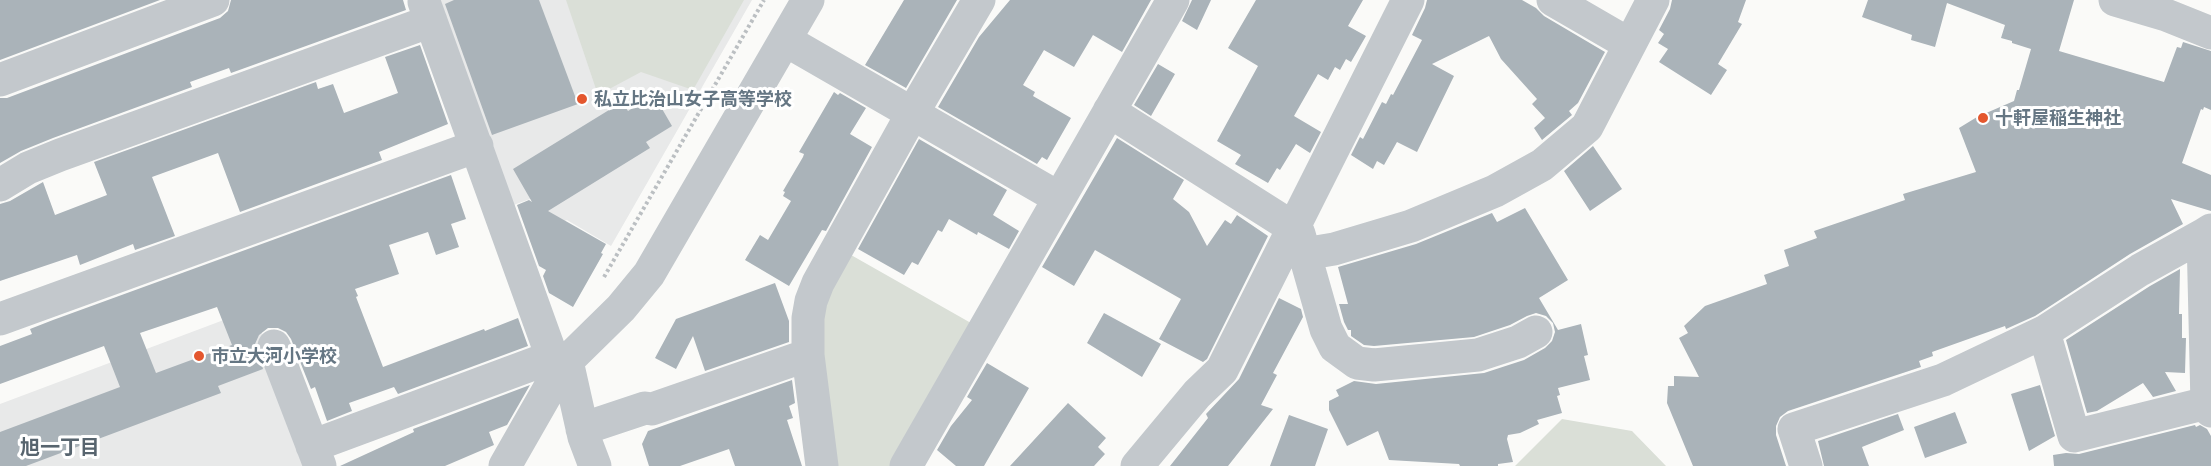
<!DOCTYPE html>
<html>
<head>
<meta charset="utf-8">
<style>
  body { margin:0 }
  canvas { display:block; background:#fafaf8 }
</style>
</head>
<body>
<canvas width="2211" height="466"></canvas>
<script>
const ctx = document.querySelector('canvas').getContext('2d');
ctx.lineJoin = 'round';
function paint(path, color) {
  ctx.fillStyle = color;
  ctx.fill(path, 'evenodd');
}
function shape(rows) {
  const path = new Path2D();
  for (const r of rows) {
    path.moveTo(r[0], r[1]);
    for (let i = 2; i < r.length; i += 2) path.lineTo(r[i], r[i + 1]);
  }
  return path;
}
function trace(path, color, width, dash) {
  ctx.strokeStyle = color;
  ctx.lineWidth = width;
  ctx.lineCap = dash ? 'butt' : 'round';
  ctx.setLineDash(dash || []);
  ctx.stroke(path);
}
function drawText(font, color, halo, rows, align = 'center') {
  ctx.font = font + ' Barlow,"Noto Sans JP",sans-serif';
  ctx.lineWidth = 6;
  ctx.setLineDash([]);
  ctx.textBaseline = 'middle';
  ctx.strokeStyle = halo;
  ctx.fillStyle = color;
  for (const [text, x, y, turn = 0] of rows) {
    ctx.save();
    ctx.translate(x, y);
    ctx.rotate((+turn || 0) * Math.PI / 180);
    ctx.textAlign = isNaN(turn) ? turn : align;
    if (halo) ctx.strokeText(text, 0, 0);
    ctx.fillText(text, 0, 0);
    ctx.restore();
  }
}
const built = shape([
  [433,0,752,0,611,246,567,220,549,226,533,198,508,207],
  [253,309,312,466,0,466,0,404]
]);
const green = shape([
  [566,0,744,0,693,90,641,72,598,95],
  [844,251,978,327,897,466,830,466,813,342],
  [1562,419,1632,431,1666,466,1515,466]
]);
const building = shape([
  [0,0,160,0,0,60],
  [231,0,403,0,406,10,231,73,229,68,190,82,192,87,53,138,21,151,0,163,0,98,7,98,220,18,228,11],
  [454,0,539,0,578,104,492,135,445,4],
  [904,0,957,0,906,88,865,65],
  [1010,0,1151,0,1122,52,1093,35,1074,67,1044,50,1023,85,1035,92,1033,96,1071,118,1047,160,1042,157,1037,164,938,107,979,37],
  [1192,0,1211,0,1197,30,1182,21],
  [1256,0,1363,0,1348,26,1366,36,1351,62,1346,59,1340,70,1335,67,1328,80,1318,74,1294,116,1321,132,1310,153,1296,144,1280,170,1277,168,1268,183,1235,164,1241,155,1217,141,1258,66,1228,48],
  [1427,0,1522,0,1536,8,1544,16,1605,52,1578,103,1569,111,1572,115,1542,140,1534,128,1545,118,1532,104,1537,99,1501,59,1489,36,1432,64,1454,76,1417,152,1397,142,1384,165,1377,161,1373,169,1351,155,1360,137,1363,139,1382,102,1386,104,1391,94,1393,95,1422,40,1412,35,1425,8],
  [1672,0,1746,0,1738,22,1742,24,1718,64,1727,70,1711,95,1659,62,1668,49,1658,43,1664,34,1659,30,1670,9],
  [1868,0,2074,0,2059,51,2164,82,2177,47,2181,48,2183,42,2211,51,2211,110,2204,107,2203,110,2201,109,2182,163,2211,175,2211,211,2171,199,2183,224,2130,254,2035,316,2006,329,2005,326,1932,352,1933,356,1919,361,1921,367,1788,411,1780,417,1776,426,1776,435,1786,466,1693,466,1667,403,1668,386,1674,386,1674,376,1699,377,1679,338,1688,333,1684,326,1705,306,1767,284,1764,275,1789,266,1784,250,1817,238,1814,231,1905,200,1903,194,1976,172,1959,128,1977,117,2014,101,2017,90,2019,90,2031,49,2012,43,2012,41,2001,38,2005,25,1947,3,1935,47,1911,40,1912,35,1862,17],
  [420,45,448,124,379,152,382,160,240,212,218,153,152,177,175,236,135,250,133,244,80,265,77,255,0,281,0,204,10,201,43,182,55,215,107,195,94,162,316,82,318,89,333,84,344,113,398,93,385,57],
  [1158,64,1175,74,1151,116,1134,105],
  [834,92,838,95,840,93,866,108,850,134,872,147,826,231,822,230,789,286,745,260,760,235,768,240,791,201,783,196,785,192,783,191,803,157,804,154,799,152],
  [654,95,672,126,646,142,650,148,548,211,606,244,601,253,603,254,573,307,549,293,543,276,546,270,539,266,517,205,529,200,532,202,513,169,622,102,628,111],
  [1117,138,1184,180,1173,199,1189,212,1207,246,1225,220,1231,224,1237,215,1268,236,1207,359,1203,362,1159,339,1181,299,1095,250,1074,286,1042,267],
  [919,139,1007,190,993,215,1019,231,1009,249,978,232,977,235,949,219,942,232,938,230,918,265,912,262,904,275,858,249],
  [1593,146,1622,189,1590,211,1564,171],
  [451,175,466,219,451,224,459,247,436,255,428,232,389,245,399,274,355,289,358,296,356,297,383,367,484,329,485,331,518,318,528,346,398,394,394,387,349,403,352,411,327,421,315,387,311,389,291,339,286,332,278,328,268,328,259,335,255,344,263,369,218,386,221,393,26,466,0,466,0,432,120,387,104,346,0,384,0,346,32,334,30,329,53,320],
  [217,307,232,345,156,373,140,333],
  [1525,208,1568,280,1539,298,1558,330,1581,324,1588,355,1584,356,1590,380,1558,388,1560,395,1557,396,1562,413,1537,420,1539,424,1520,433,1508,435,1507,439,1513,462,1498,464,1498,466,1460,466,1459,464,1389,460,1378,431,1347,446,1329,410,1329,401,1339,396,1336,390,1354,381,1376,384,1484,373,1524,360,1545,348,1552,341,1555,332,1553,323,1546,316,1536,313,1527,316,1510,325,1474,337,1374,346,1364,345,1351,336,1351,330,1348,330,1344,322,1339,304,1348,304,1338,267,1416,244,1492,213,1497,222],
  [2180,269,2179,314,2182,314,2182,338,2186,338,2185,373,2165,372,2176,391,2153,397,2143,383,2097,411,2087,413,2066,340,2150,286],
  [775,283,789,321,789,342,705,371,693,336,676,369,655,358,676,319],
  [1279,298,1301,309,1303,317,1273,373,1277,375,1261,405,1273,409,1228,466,1170,466,1208,418,1206,414,1239,379],
  [1104,313,1161,344,1142,377,1087,343],
  [987,363,1029,388,984,466,956,466,937,450,951,426,972,400,967,397],
  [792,380,795,403,789,406,793,418,787,420,802,466,735,466,729,449,680,466,649,466,642,444,648,431],
  [530,385,507,425,489,432,494,445,445,466,340,466,414,432,413,429],
  [2040,385,2055,436,2029,451,2011,394],
  [1068,403,1106,438,1098,447,1105,454,1094,466,1010,466],
  [1955,412,1967,443,1925,458,1914,427],
  [1898,414,1904,430,1862,447,1869,466,1824,466,1818,441],
  [1289,415,1328,429,1315,466,1270,466],
  [2195,425,2196,427,2200,425,2207,429,2211,436,2211,466,2054,466,2053,455,2066,453,2079,454]
]);
const path = shape([
  [604,277,764,0]
]);
const minor = shape([
  [1553,0,1629,44],
  [2115,0,2166,15,2211,33],
  [424,2,552,357,567,361],
  [785,40,1059,198],
  [0,80,213,0],
  [1109,111,1292,227,1299,234,1326,329,1335,347,1357,363,1374,365,1478,355,1518,342,1536,332],
  [0,185,28,168,60,155,431,21],
  [2211,230,2203,235,2207,405,2211,411],
  [1304,254,1334,249,1411,226,1495,191,1542,165,1587,127,1653,0],
  [0,319,477,146],
  [2044,332,2074,436,2211,402],
  [274,346,320,466],
  [567,361,584,437,595,466],
  [582,429,645,408,652,409,808,355],
  [312,446,552,357],
  [505,466,549,389,567,361,621,308,649,274,808,0],
  [822,466,808,355,808,318,811,301,818,283,912,114,979,0],
  [906,466,1173,0],
  [1137,466,1197,394,1222,370,1408,0],
  [1806,466,1794,429,1943,380,2044,332,2140,270,2203,235]
]);
const markers = [
  [582,99,6,"#e4572e"],
  [1983,118,6,"#e4572e"],
  [199,356,6,"#e4572e"]
];
const poiNames = [
  ["私立比治山女子高等学校",594,99],
  ["十軒屋稲生神社",1995,118],
  ["市立大河小学校",211,356]
];
const neighbourhoodNames = [
  ["旭一丁目",60,447]
];
paint(built, '#e8e9e9');
paint(green, '#dadfd7');
paint(building, '#aab3b9');
trace(path, '#bbbfc2', 4, [3, 3]);
trace(minor, '#c3c8cc', 33);
for (const [x, y, r, color] of markers) {
  const dot = new Path2D();
  dot.arc(x, y, r, 0, 2 * Math.PI);
  ctx.fillStyle = color;
  ctx.fill(dot);
  trace(dot, '#fff', 2);
}
drawText('bold 18px', '#657683', '#fff', poiNames, 'left');
drawText('bold 20px', '#57646e', '#fff', neighbourhoodNames);
</script>
</body>
</html>
